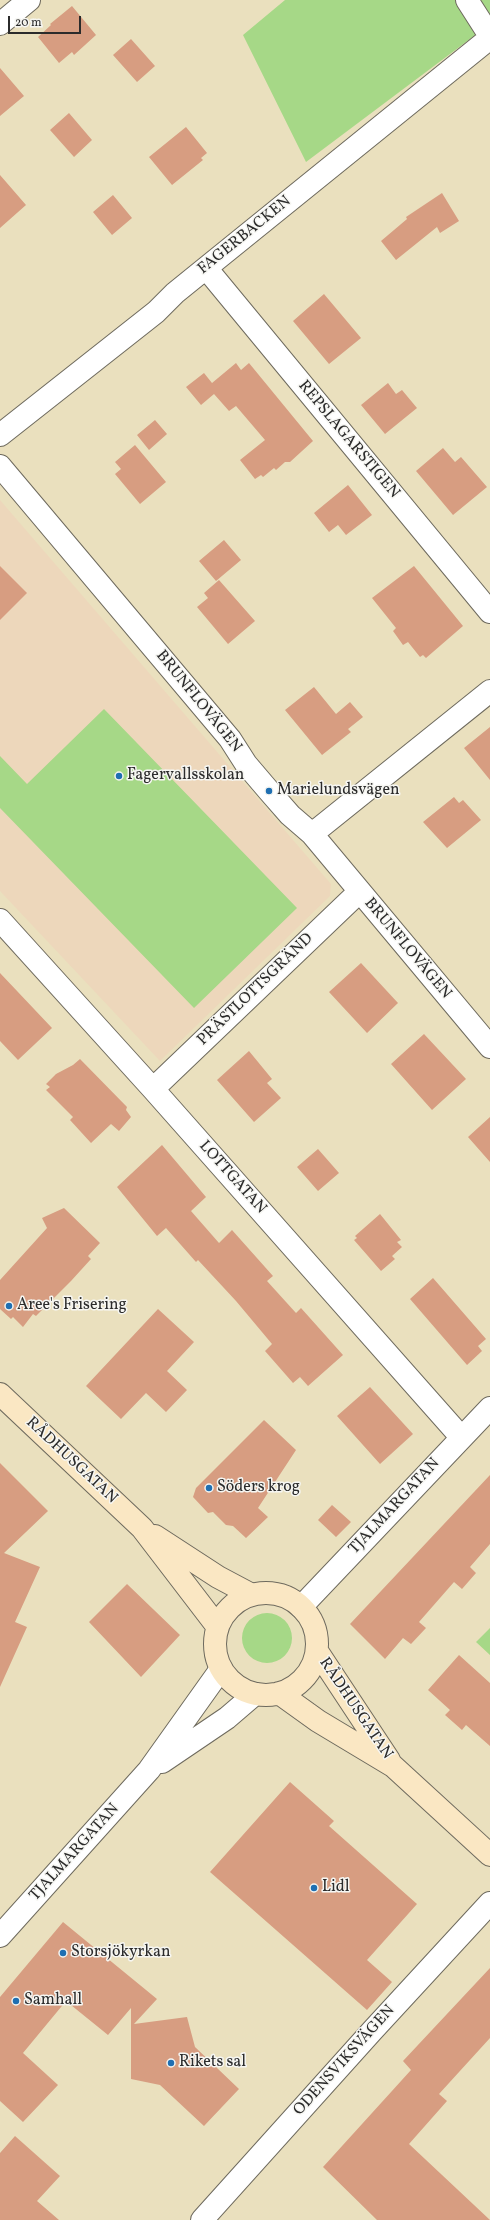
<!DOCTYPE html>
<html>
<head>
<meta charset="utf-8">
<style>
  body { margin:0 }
  #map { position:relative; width:490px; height:2220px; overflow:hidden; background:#eae0be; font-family:Vollkorn,serif }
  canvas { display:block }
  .scale { position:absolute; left:8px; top:16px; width:73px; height:18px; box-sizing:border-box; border:2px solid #2b2b2b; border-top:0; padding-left:5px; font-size:12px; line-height:14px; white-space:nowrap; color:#2b2b2b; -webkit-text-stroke:3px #f6f6f2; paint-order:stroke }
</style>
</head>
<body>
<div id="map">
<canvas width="490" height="2220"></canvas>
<div class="scale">20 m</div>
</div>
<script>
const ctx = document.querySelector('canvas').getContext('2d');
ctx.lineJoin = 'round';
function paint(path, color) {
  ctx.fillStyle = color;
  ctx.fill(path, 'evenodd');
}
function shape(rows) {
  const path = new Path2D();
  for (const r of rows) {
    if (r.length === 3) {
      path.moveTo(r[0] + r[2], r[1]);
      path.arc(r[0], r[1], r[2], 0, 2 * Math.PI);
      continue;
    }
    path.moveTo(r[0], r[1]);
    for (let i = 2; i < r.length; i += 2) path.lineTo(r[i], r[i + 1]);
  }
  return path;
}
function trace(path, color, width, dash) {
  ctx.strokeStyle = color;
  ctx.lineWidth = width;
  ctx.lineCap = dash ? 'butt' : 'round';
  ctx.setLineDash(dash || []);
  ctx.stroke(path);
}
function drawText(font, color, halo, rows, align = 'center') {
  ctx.font = font + ' Vollkorn,serif';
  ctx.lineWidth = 3;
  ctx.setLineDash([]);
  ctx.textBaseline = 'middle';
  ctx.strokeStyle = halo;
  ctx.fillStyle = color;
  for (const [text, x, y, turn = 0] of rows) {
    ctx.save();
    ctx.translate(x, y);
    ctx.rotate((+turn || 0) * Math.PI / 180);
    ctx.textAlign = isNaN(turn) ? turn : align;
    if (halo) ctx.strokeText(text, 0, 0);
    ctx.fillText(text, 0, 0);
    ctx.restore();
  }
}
const built = shape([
  [0,500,331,884,330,896,160,1061,0,891]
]);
const green = shape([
  [285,0,490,0,490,24,306,162,243,35],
  [104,709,297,908,194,1008,0,808,0,756,27,784],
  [267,1638,25],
  [490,1628,490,1655,476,1642]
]);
const building = shape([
  [72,6,96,35,74,55,72,52,59,63,38,37,51,25,50,24],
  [131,39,155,66,137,82,113,55],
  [0,68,24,96,0,116],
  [69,113,92,140,74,157,50,130],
  [186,127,207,153,201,158,203,160,172,185,149,157],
  [0,175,26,205,0,228],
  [442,193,459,221,440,233,437,227,396,260,381,241,407,219,406,217],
  [113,195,132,218,112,235,93,212],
  [324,294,361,338,329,364,293,321],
  [236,363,241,370,249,363,313,441,290,462,285,462,276,470,274,468,263,477,261,475,255,479,240,460,265,440,236,406,229,411,214,394,201,405,186,387,204,373,212,383],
  [388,383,396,394,402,390,417,408,385,434,361,405],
  [155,420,167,434,149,450,137,435],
  [135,445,166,482,140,504,115,474,121,469,115,462],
  [443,448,455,462,461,457,487,487,453,515,416,471],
  [348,485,372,515,346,535,338,525,329,532,314,513],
  [224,540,241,560,216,581,199,561],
  [0,566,27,593,0,620],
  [414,566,463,626,426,658,423,655,420,657,408,642,403,645,393,631,396,628,372,598],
  [219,580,255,621,228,644,197,607,208,598,204,593],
  [314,687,336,714,350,702,363,717,348,729,351,732,322,755,285,710],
  [490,727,490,780,464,748],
  [454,797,459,803,463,800,481,820,447,848,423,822],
  [361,963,398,1003,367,1033,329,992],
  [0,973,52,1028,18,1060,0,1041],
  [424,1034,466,1079,432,1110,391,1064],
  [249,1051,272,1079,267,1083,281,1098,254,1122,217,1080],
  [80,1059,127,1107,126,1110,131,1117,119,1131,111,1124,91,1143,70,1120,73,1117,46,1090,50,1087,46,1084,56,1074,73,1065],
  [490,1117,490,1162,468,1137],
  [162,1145,206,1197,191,1211,219,1243,232,1230,273,1276,267,1281,296,1313,301,1308,343,1355,308,1386,300,1377,293,1383,265,1351,272,1344,236,1301,198,1260,196,1262,166,1228,157,1236,117,1187],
  [318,1149,339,1173,318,1191,297,1167],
  [64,1208,100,1243,88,1256,91,1259,71,1281,36,1316,33,1314,23,1327,13,1317,11,1319,0,1309,0,1280,47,1228,42,1218],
  [380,1214,401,1240,397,1242,402,1247,392,1256,395,1259,381,1271,354,1240,357,1238,355,1236],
  [433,1278,486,1339,478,1346,482,1351,467,1365,410,1299],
  [158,1309,194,1342,167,1371,187,1390,166,1412,146,1393,121,1419,86,1386],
  [370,1387,413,1434,380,1464,337,1416],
  [264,1420,296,1450,258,1508,268,1517,246,1538,233,1526,226,1525,213,1512,208,1513,193,1497,196,1488],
  [0,1463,48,1511,4,1553,40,1567,15,1622,27,1627,0,1687],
  [490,1475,490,1544,470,1567,476,1573,462,1589,454,1582,419,1622,426,1628,411,1644,403,1638,385,1659,350,1624],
  [332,1505,351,1522,336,1537,318,1520],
  [127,1584,180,1635,141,1677,89,1622],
  [459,1655,490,1683,490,1746,466,1725,462,1730,445,1715,450,1710,428,1690],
  [290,1782,334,1821,329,1826,417,1904,367,1960,392,1982,367,2010,210,1872],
  [63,1922,157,1999,134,2024,187,2017,195,2047,239,2089,204,2126,160,2085,131,2079,131,2008,108,2035,66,2001,23,2053,58,2085,23,2122,0,2101,0,1997],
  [490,1968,490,2038,439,2094,447,2101,409,2144,490,2220,377,2220,323,2167,411,2070,403,2061],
  [15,2136,60,2176,37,2201,59,2220,0,2220,0,2153]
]);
const minor = shape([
  [467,0,490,36],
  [0,24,29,0],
  [206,268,490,612],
  [0,435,156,312,175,293,490,38],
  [0,466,230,739,246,764,269,791,290,815,312,834,490,1047],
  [312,834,490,691],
  [0,920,153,1089,461,1437],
  [153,1089,359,892],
  [301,1607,490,1408],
  [202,2220,372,2031,490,1903]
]);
const tertiary = shape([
  [162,1762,227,1718,255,1694],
  [0,1936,149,1770,221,1669]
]);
const secondary = shape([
  [0,1394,142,1528,217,1626],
  [155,1536,218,1577,250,1594],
  [266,1644,51],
  [317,1651,389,1760],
  [279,1693,318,1721,393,1766,490,1855]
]);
const markers = [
  [119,776,4,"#1f6fb2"],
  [269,791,4,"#1f6fb2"],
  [9,1306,4,"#1f6fb2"],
  [209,1488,4,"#1f6fb2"],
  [314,1888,4,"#1f6fb2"],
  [63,1953,4,"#1f6fb2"],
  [16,2001,4,"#1f6fb2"],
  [171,2063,4,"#1f6fb2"]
];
const streetNames = [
  ["FAGERBACKEN",245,236,-39],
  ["REPSLAGARSTIGEN",348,440,50],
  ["BRUNFLOVÄGEN",198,702,51],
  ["BRUNFLOVÄGEN",407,949,50],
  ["PRÄSTLOTTSGRÄND",256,990,-44],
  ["LOTTGATAN",232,1178,48],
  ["RÅDHUSGATAN",71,1461,43],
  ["TJALMARGATAN",395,1507,-47],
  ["RÅDHUSGATAN",355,1709,56],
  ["TJALMARGATAN",75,1853,-48],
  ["ODENSVIKSVÄGEN",345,2061,-48]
];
const poiNames = [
  ["Fagervallsskolan",127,776],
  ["Marielundsvägen",277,791],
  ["Aree's Frisering",17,1306],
  ["Söders krog",217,1488],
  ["Lidl",322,1888],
  ["Storsjökyrkan",71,1953],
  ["Samhall",24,2001],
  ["Rikets sal",179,2063]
];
paint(built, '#edd7bb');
paint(green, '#a6d887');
paint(building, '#d79d81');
trace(minor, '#6e6a5e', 24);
trace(tertiary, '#6e6a5e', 24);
trace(secondary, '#6e6a5e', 24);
trace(minor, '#fff', 22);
trace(tertiary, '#fff', 22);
trace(secondary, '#fae7c3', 22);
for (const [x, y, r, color] of markers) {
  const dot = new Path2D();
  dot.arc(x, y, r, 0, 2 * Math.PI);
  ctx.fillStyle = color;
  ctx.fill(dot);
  trace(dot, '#f6f6f2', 1.5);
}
drawText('16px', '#2b2b2b', '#f6f6f2', streetNames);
drawText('16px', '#2b2b2b', '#f6f6f2', poiNames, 'left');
</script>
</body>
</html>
